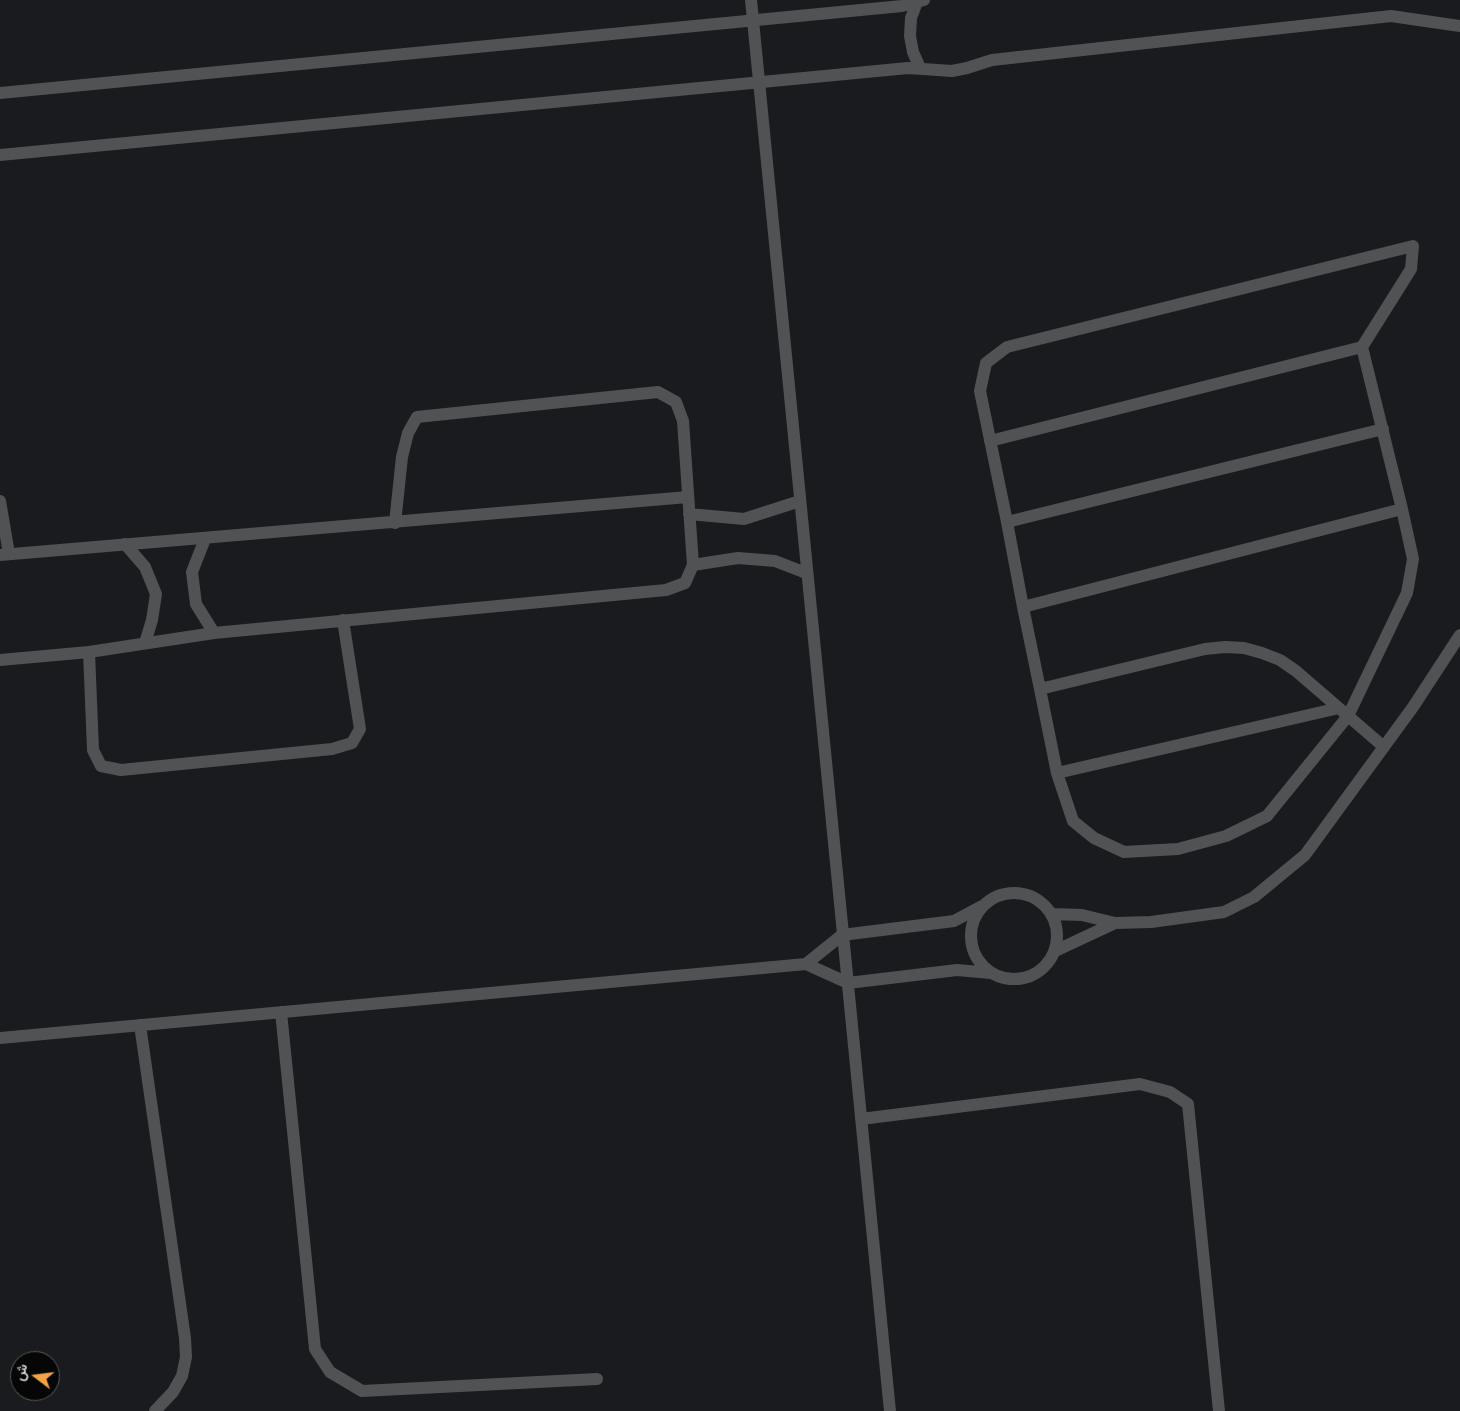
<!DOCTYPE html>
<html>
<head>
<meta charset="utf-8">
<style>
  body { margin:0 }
  #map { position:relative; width:1460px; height:1411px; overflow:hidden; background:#1a1b1f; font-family:"Sofia Sans Condensed",Vazirmatn,sans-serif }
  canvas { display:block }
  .north { position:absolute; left:10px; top:1351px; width:50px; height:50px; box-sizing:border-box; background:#060607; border:1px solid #58585a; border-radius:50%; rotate:285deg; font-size:14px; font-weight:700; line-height:20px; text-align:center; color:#d4d4d7 }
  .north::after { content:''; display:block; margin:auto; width:18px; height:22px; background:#f5a246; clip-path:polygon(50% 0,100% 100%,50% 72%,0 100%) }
</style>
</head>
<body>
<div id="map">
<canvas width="1460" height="1411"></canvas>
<div class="north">ش</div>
</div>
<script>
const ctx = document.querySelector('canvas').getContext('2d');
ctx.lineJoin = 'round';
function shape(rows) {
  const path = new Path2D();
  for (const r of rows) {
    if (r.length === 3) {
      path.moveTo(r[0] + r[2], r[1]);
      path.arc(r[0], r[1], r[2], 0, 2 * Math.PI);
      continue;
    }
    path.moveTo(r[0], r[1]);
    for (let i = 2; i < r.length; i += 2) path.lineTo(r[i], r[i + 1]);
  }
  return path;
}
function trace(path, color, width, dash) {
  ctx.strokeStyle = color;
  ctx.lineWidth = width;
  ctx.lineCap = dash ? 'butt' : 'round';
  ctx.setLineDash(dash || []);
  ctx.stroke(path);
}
const service = shape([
  [751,0,890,1411],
  [917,2,911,18,910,36,913,52,920,68],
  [0,93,902,6,924,0],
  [0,155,908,68,952,71,967,68,992,60,1391,16,1460,26],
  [1362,347,1402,509],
  [990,441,1362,347,1411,269,1413,246,1007,347,986,363,980,391,1007,522,1023,607,1040,689,1057,773,1073,821,1094,838,1124,852,1178,849,1226,836,1267,816,1348,716,1407,593,1413,559,1402,509,1023,607],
  [0,501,9,554],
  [689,514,744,519,800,501],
  [1007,522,1383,429],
  [205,539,192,572,196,604,214,633],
  [125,544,145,567,156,594,152,620,145,643],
  [0,555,688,497],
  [693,565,738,558,775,561,806,573],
  [89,652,93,750,101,766,121,770,332,749,352,743,360,729,343,620],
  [0,660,89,652,214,633,666,590,685,583,693,565,683,421,676,402,658,392,417,417,408,433,402,457,395,523],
  [1040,689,1205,649,1225,647,1244,648,1262,653,1280,660,1296,671,1384,747],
  [1057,773,1339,708],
  [1014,936,43],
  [1052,914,1082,915,1115,923,1151,922,1224,912,1254,897,1305,855,1413,707,1460,635],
  [1055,951,1115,923],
  [806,964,842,935,954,921,982,906],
  [281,1012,315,1349,330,1372,362,1391,597,1379],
  [140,1025,185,1338,186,1357,182,1376,173,1392,155,1411],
  [0,1038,806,964,848,983,957,970,991,973],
  [861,1119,1140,1084,1170,1092,1188,1104,1219,1411]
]);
trace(service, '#515254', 12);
</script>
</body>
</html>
